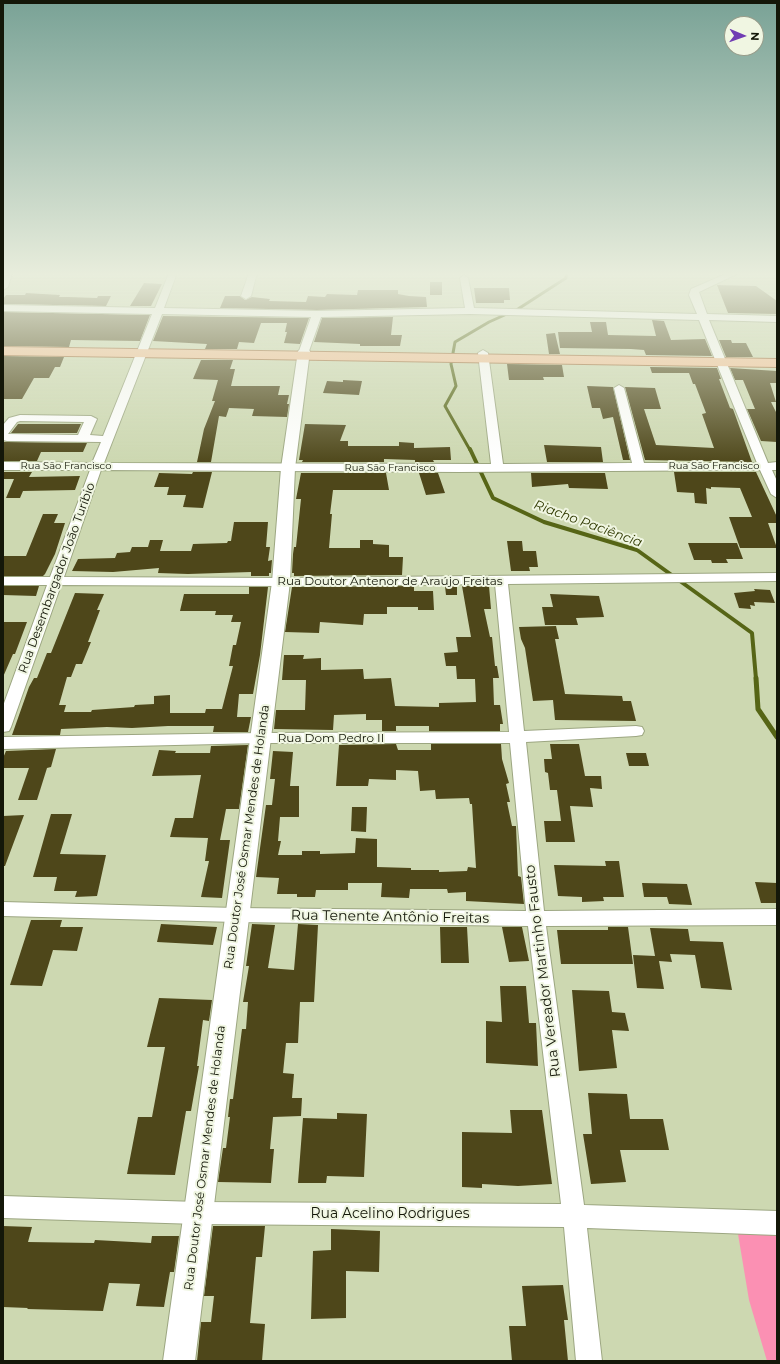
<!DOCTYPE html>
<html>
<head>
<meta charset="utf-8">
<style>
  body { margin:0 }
  #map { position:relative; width:780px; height:1364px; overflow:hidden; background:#cdd8b1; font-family:Montserrat,sans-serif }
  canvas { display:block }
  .frame { position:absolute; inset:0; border:4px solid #141709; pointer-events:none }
  .north { position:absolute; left:724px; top:16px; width:40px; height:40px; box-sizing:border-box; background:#f0f6e2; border:1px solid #989d8b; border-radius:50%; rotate:92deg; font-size:11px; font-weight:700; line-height:16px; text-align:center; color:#141709 }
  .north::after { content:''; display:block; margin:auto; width:14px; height:18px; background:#703cb3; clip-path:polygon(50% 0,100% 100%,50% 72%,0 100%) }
</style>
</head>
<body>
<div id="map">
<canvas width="780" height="1364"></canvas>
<div class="frame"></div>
<div class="north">N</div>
</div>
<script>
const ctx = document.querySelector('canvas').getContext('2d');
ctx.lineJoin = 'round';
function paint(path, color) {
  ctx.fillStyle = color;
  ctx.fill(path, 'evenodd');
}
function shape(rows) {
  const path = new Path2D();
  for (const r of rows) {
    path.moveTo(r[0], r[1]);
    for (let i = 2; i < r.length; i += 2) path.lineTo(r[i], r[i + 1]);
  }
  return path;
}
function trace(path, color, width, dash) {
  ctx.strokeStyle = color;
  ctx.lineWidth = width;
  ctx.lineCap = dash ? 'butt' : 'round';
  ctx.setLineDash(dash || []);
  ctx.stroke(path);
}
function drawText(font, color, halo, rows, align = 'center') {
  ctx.font = font + ' Montserrat,sans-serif';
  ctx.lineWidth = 4;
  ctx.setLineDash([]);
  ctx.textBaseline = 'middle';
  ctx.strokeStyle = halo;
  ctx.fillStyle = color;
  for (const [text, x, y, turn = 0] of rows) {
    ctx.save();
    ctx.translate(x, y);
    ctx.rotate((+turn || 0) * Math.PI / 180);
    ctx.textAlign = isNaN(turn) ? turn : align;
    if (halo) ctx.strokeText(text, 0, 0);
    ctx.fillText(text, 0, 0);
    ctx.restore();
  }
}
const green = shape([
  [736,1222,777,1224,777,1361,767,1361,749,1300]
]);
const streamFar2 = shape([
  [470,450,445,406,456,386,451,364,455,342,489,322,518,309,566,278,567,273]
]);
const streamFar1 = shape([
  [470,449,493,498,544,522,637,550,752,633,756,679]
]);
const stream = shape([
  [756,678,758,709,777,737]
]);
const building = shape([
  [430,282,442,282,442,295,430,295],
  [144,283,162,284,151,306,130,306],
  [717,285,756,286,777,301,777,314,728,313],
  [474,288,509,288,510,300,504,300,504,303,476,303],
  [358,290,398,290,398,294,409,296,426,297,427,307,317,310,220,308,225,296,240,296,245,300,252,297,270,299,269,301,306,302,308,296,325,297,327,294,357,295],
  [26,293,60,295,59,297,69,297,97,298,98,296,111,296,106,306,3,304,3,299,6,295,25,295],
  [3,312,150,315,140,341,71,340,69,347,3,346],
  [163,316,309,318,300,344,284,343,287,332,285,332,287,323,261,323,254,343,239,342,237,349,205,349,207,344,153,341],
  [393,317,391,335,402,335,400,346,360,346,360,344,314,342,322,318],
  [652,320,664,321,671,340,705,339,712,356,646,355,644,350,631,349,560,348,558,332,592,332,590,322,606,322,608,335,656,336],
  [555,333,560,354,549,354,546,334],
  [719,340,731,340,732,343,746,343,753,357,726,357],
  [3,356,64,357,60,367,55,367,49,378,34,378,22,399,3,399],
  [201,360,233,360,230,369,235,369,231,386,280,386,278,395,289,395,287,404,289,404,287,417,252,416,254,409,229,408,226,417,219,416,211,462,197,462,204,429,215,401,212,401,218,380,193,379],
  [507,364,562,365,564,377,543,377,544,380,509,380],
  [650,367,717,368,721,379,719,379,730,408,733,409,752,462,645,460,625,387,655,388,661,409,644,409,656,445,714,448,702,414,706,413,695,384,693,384,689,373,652,373],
  [730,368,777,371,777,383,770,383,776,402,771,402,777,414,777,442,761,441,747,409,755,409,743,380,735,380],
  [343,380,362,381,359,395,323,393,327,381,343,382],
  [587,386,613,387,630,460,623,460,613,417,603,419,600,408,592,408],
  [18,424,81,424,77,433,11,433],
  [305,424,346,425,340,441,348,441,348,446,399,446,399,442,414,443,414,448,450,447,451,460,433,460,434,462,415,462,415,460,384,459,384,462,302,462,303,460,299,460],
  [3,442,7,442,87,443,83,452,41,452,37,461,3,461],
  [544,445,601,447,603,462,547,462],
  [3,472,32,472,29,477,80,476,75,490,23,491,20,498,6,498,14,479,3,479],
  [193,472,212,472,203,508,183,507,186,495,167,495,169,487,154,487,159,473,192,474],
  [674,472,756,472,777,517,777,523,768,523,777,548,740,548,729,517,752,517,740,488,711,487,711,489,706,488,707,504,695,503,694,493,677,492],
  [301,473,386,473,389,490,333,490,330,514,332,514,329,548,360,548,360,540,373,540,373,544,389,545,389,557,403,557,402,575,294,576,294,573,292,573,293,554,294,547,296,547,301,499,296,499],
  [419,473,438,473,445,493,426,495],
  [531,473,605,473,608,489,569,488,568,484,532,487],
  [43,514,58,514,54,523,65,523,55,554,45,574,43,576,3,576,3,556,26,556],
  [234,522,268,522,266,547,270,547,268,561,272,560,271,573,269,573,269,576,251,576,251,572,188,574,158,573,159,568,113,572,72,571,78,559,115,558,117,553,130,552,132,547,148,547,150,540,163,540,160,551,191,551,193,544,227,543,228,541,231,541],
  [507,541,522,541,523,551,536,551,538,567,529,567,530,571,511,571],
  [688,543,737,543,743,559,726,559,728,563,712,563,711,560,694,560],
  [3,586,39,586,36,596,3,595],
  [414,586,414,591,433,591,434,610,418,610,418,607,387,607,387,614,364,614,363,625,320,622,319,633,285,632,292,587],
  [445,586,457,586,457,595,446,595],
  [462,586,489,586,491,609,484,609,490,637,492,637,495,666,497,666,499,678,493,678,494,705,500,705,503,724,500,724,500,731,429,731,429,726,396,726,396,731,382,731,382,720,366,720,366,714,334,715,333,730,274,729,276,710,305,710,306,680,282,680,284,655,304,655,303,659,321,658,321,670,363,669,364,679,391,678,395,706,439,707,439,703,476,702,475,679,457,679,456,666,446,666,444,653,458,652,456,637,471,637],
  [249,587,268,587,260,655,253,694,239,694,237,717,251,717,248,732,213,732,214,726,168,726,132,728,107,727,61,729,60,735,12,735,29,687,34,678,37,678,47,653,51,653,75,593,104,594,97,610,100,610,88,642,91,642,82,664,76,664,71,677,67,677,59,705,66,705,64,712,91,712,92,710,134,707,135,705,154,704,154,696,170,695,170,713,205,713,206,709,222,709,233,666,229,666,233,645,236,645,241,622,231,622,233,615,215,615,216,611,180,611,184,594,249,594],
  [754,589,770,590,775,603,754,602,755,606,750,605,751,609,739,608,734,593,755,591],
  [550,594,599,596,604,617,576,618,578,625,545,625,542,607,553,607],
  [3,622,27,622,15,654,13,654,3,677],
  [556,626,559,639,555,639,565,694,622,696,623,701,631,701,636,721,555,720,553,700,533,701,525,648,521,639,519,627],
  [396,744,398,750,431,750,431,744,501,744,502,759,509,783,506,784,510,802,507,802,512,826,516,826,518,876,521,877,524,904,466,901,466,892,448,893,447,889,410,889,409,898,381,897,382,883,348,883,348,890,316,890,315,897,297,897,297,894,277,894,279,878,256,877,266,805,272,805,275,779,270,779,273,751,293,752,290,786,299,786,299,817,280,817,278,841,281,841,278,855,302,855,302,851,320,851,320,854,355,853,356,838,377,839,377,867,411,868,411,870,439,870,439,872,467,871,468,867,476,868,472,804,470,804,469,798,436,799,435,790,420,791,418,771,396,770,396,780,369,779,368,786,336,786,339,745],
  [550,744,579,744,585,776,601,776,602,789,590,788,593,807,570,806,575,842,546,842,544,821,561,821,557,790,550,790,548,773,545,772,544,759,552,759],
  [248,745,239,809,226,809,220,840,230,840,222,898,201,897,209,861,205,861,208,838,170,837,175,818,193,818,201,775,152,776,159,750,176,751,175,753,210,753,211,746],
  [56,749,51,767,47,768,37,800,18,800,29,768,3,768,3,758,6,751],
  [626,753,646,753,649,766,629,766],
  [352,807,367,807,366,832,351,831],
  [51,814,72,814,60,854,106,855,97,896,75,897,77,891,54,891,57,877,33,877],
  [24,815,5,866,3,866,3,816],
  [605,861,619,861,624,897,603,897,604,901,582,902,582,897,558,896,554,865,606,866],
  [755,882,777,883,777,903,761,903],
  [642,883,687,884,692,905,669,904,667,897,644,897],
  [31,920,62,920,60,927,83,927,77,951,53,950,42,986,10,985],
  [161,924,217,927,213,945,157,942],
  [252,924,275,925,268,968,294,970,298,924,318,925,314,1002,300,1002,298,1043,286,1043,283,1073,294,1074,292,1098,302,1098,301,1116,273,1117,270,1149,274,1149,271,1183,218,1182,223,1148,226,1148,230,1117,228,1117,230,1099,233,1099,242,1029,246,1029,248,1002,243,1002,249,966,246,966],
  [440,927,467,927,469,963,441,963],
  [502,927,522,927,529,961,509,962],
  [608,927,628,927,633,964,561,964,557,930,608,930],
  [650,928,688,929,690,941,723,942,732,990,701,988,695,955,670,954,672,962,659,961,664,989,637,988,633,955,655,956],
  [500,986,526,986,529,1023,536,1023,538,1066,486,1063,486,1021,502,1022],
  [572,990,609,991,612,1012,625,1013,629,1031,612,1030,617,1068,579,1071],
  [159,998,212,1000,209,1021,203,1020,197,1066,199,1066,191,1111,186,1111,175,1175,127,1174,138,1117,152,1117,165,1047,147,1047],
  [588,1093,627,1094,630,1119,663,1119,669,1150,620,1150,626,1182,591,1184,583,1134,592,1134],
  [510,1110,542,1110,552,1184,518,1186,482,1184,482,1188,462,1187,462,1132,512,1133],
  [337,1113,367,1114,364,1177,327,1176,326,1183,298,1183,303,1118,337,1119],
  [3,1226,32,1227,28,1242,94,1243,95,1240,151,1243,152,1236,179,1236,174,1272,170,1272,164,1307,136,1306,140,1284,109,1283,103,1311,27,1309,28,1308,3,1307],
  [213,1226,265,1226,262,1257,256,1257,250,1323,265,1324,262,1361,197,1361,201,1322,211,1322,214,1296,204,1296],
  [331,1229,380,1231,379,1272,346,1271,346,1318,311,1319,313,1251,331,1250],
  [563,1285,568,1320,564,1320,568,1361,512,1361,509,1326,526,1326,522,1286]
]);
const minor = shape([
  [4,273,12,273,8,287,3,290,4,273],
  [169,273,177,273,164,308,317,311,465,308,460,278,464,275,468,278,474,308,697,314,689,295,691,289,728,273,739,273,699,292,707,314,777,316,777,322,709,320,768,463,777,462,777,470,772,470,777,481,777,498,771,494,760,470,459,472,101,470,64,577,281,578,777,573,777,581,508,584,524,731,636,726,642,727,644,731,642,735,636,736,526,742,544,911,777,909,777,925,546,926,584,1205,777,1211,777,1235,587,1228,602,1361,576,1361,564,1227,198,1224,3,1218,3,1196,198,1202,561,1204,528,926,236,922,3,916,3,902,236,908,526,911,510,743,261,743,3,749,3,737,261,733,509,732,495,584,281,586,61,585,11,727,9,731,3,732,3,706,47,585,3,585,3,577,50,577,90,470,3,470,3,462,92,463,101,442,7,441,3,440,3,425,9,418,20,415,91,416,97,419,90,435,103,436,152,314,3,311,3,305,155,308,169,273],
  [162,314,311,317,299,351,304,354,309,351,321,317,470,314,699,320,757,463,644,463,624,388,619,385,614,388,632,463,503,464,488,353,483,350,478,353,491,464,104,463,162,314],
  [20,421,84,422,78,435,8,434,17,422,20,421],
  [249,273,257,273,251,296,246,299,241,296,249,273]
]);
const tertiary = shape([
  [304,347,310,351,295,468,290,582,195,1361,163,1361,272,582,281,468,298,351,304,347]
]);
const primary = shape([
  [3,347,777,359,777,367,3,355,3,347]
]);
const farStreetnames = [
  ["Rua São Francisco",66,466],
  ["Rua São Francisco",714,466],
  ["Rua São Francisco",390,468]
];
const streetNames = [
  ["Rua Desembargador João Turíbio",57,578,-70],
  ["Rua Doutor Antenor de Araújo Freitas",390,581],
  ["Rua Dom Pedro II",331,738],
  ["Rua Doutor José Osmar Mendes de Holanda",247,837,-82],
  ["Rua Doutor José Osmar Mendes de Holanda",205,1158,-83]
];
const waterNames = [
  ["Riacho Paciência",588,524,20]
];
const nearStreetnames = [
  ["Rua Tenente Antônio Freitas",390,917,1],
  ["Rua Vereador Martinho Fausto",543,971,-97],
  ["Rua Acelino Rodrigues",390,1214]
];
paint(green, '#fb90b3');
trace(streamFar2, '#566516', 3);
trace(streamFar1, '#566516', 4);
trace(stream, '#566516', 5);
paint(building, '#4e471a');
trace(minor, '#9ca681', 2);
trace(tertiary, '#9ca681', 2);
trace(primary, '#a06c38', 2);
paint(minor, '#fff');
paint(tertiary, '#fff');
paint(primary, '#f4c297');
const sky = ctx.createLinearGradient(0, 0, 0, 464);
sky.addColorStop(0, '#79a296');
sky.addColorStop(0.59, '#e8eddc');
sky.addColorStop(1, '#e8eddc00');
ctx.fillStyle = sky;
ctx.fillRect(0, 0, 780, 464);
drawText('10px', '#141709', '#f0f6e2', farStreetnames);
drawText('12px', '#141709', '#f0f6e2', streetNames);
drawText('italic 13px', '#303a02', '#f0f6e2', waterNames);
drawText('14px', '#141709', '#f0f6e2', nearStreetnames);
</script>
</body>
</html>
